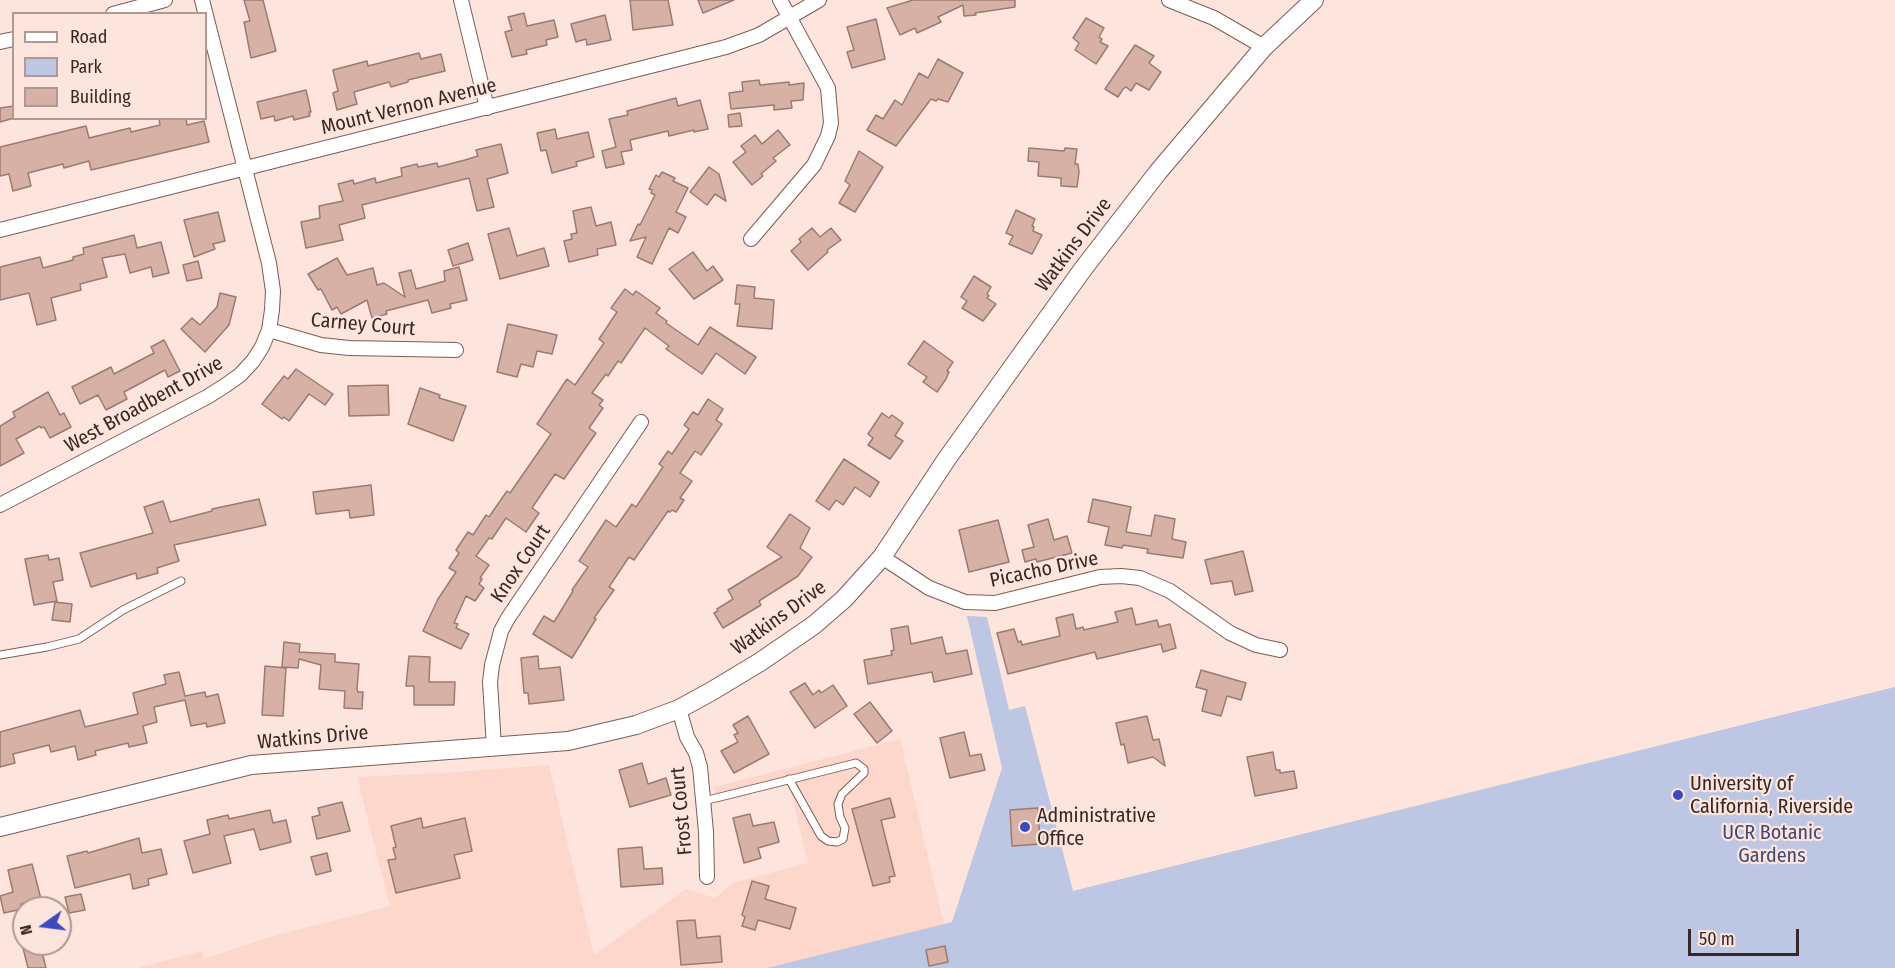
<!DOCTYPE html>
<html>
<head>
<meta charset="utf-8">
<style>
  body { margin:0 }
  #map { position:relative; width:1895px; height:968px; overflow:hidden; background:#fde5de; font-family:"Fira Sans Condensed",sans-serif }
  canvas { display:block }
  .legend { position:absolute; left:12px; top:12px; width:195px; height:108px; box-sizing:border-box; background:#fde5de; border:2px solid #ae9994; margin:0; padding:8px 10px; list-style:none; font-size:18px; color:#372824 }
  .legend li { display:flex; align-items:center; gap:12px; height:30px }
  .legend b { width:30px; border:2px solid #ae9994 }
  .north { position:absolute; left:12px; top:896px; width:60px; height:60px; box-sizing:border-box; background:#fde5de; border:2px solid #ae9994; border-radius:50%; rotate:256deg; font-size:16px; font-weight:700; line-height:24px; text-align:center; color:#372824 }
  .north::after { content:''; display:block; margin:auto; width:21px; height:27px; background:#3c4abd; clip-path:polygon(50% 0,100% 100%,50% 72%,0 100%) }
  .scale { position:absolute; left:1688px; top:929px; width:111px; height:27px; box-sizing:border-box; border:3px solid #372824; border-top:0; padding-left:8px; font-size:18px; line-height:21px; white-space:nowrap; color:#372824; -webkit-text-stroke:4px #fde5de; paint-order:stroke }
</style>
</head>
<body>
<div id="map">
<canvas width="1895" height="968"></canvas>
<ul class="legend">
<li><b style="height:8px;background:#fff"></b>Road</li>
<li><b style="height:16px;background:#bdc6e2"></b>Park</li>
<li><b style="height:16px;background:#d7b1a6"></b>Building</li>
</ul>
<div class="north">N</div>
<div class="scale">50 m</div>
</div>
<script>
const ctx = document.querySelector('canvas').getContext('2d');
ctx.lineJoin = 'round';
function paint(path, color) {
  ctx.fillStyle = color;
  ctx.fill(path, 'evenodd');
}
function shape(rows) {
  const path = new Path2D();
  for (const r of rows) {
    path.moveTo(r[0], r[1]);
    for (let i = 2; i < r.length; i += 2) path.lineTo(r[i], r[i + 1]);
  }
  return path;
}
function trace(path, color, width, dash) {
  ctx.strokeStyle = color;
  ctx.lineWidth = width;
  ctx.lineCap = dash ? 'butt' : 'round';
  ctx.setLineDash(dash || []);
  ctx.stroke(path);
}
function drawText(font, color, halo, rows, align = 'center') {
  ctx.font = font + ' "Fira Sans Condensed",sans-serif';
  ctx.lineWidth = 4.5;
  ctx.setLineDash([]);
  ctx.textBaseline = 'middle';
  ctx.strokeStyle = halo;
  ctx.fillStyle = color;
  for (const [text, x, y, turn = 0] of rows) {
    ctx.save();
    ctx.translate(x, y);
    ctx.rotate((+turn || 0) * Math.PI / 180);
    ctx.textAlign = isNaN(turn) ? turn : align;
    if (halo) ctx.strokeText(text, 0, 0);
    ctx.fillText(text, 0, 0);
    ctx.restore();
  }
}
const built = shape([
  [967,616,987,617,1009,710,1025,706,1073,891,1895,687,1895,968,138,968,202,951,204,959,270,937,390,906,357,777,442,773,549,765,594,955,686,889,715,898,733,883,808,863,789,785,718,803,714,787,900,739,944,924,952,922,1002,768]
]);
const green = shape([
  [967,616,987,617,1009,710,1025,706,1073,891,1895,687,1895,968,767,968,952,922,1002,768]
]);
const building = shape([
  [244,0,263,0,276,51,251,58,244,22,250,21,244,0],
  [630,0,668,0,673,25,633,30,630,0],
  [698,0,734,0,703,13,698,0],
  [913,0,1015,0,1015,7,975,13,976,15,964,16,963,5,938,17,941,22,917,33,915,28,900,35,887,8,913,0],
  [524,13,527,26,554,20,558,37,546,40,547,45,526,50,527,54,512,57,505,32,512,30,508,17,524,13],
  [605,15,611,40,587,45,586,39,576,42,571,24,605,15],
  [1086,18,1104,28,1099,37,1102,39,1100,42,1108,46,1096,64,1075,50,1079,43,1073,38,1086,18],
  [876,19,885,59,852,68,847,52,854,50,847,27,876,19],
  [1135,45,1154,56,1149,63,1161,72,1149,90,1136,83,1131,91,1126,87,1123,89,1118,97,1105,89,1135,45],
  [419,53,421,59,441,54,445,71,408,80,408,82,391,87,389,82,354,92,357,104,337,110,333,93,338,91,333,70,367,61,368,66,419,53],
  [938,59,963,73,948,102,938,99,936,101,931,99,896,146,867,130,876,115,883,119,895,100,902,105,919,73,928,78,938,59],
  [759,80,760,85,789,82,789,85,804,83,803,100,791,101,792,108,774,110,774,105,731,109,729,93,743,91,742,82,759,80],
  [306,90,311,112,309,112,310,116,294,120,293,116,275,121,274,116,261,119,257,102,306,90],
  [676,98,678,106,700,100,708,129,694,132,694,130,669,136,668,131,630,140,632,150,621,152,624,164,606,168,602,151,616,147,609,119,628,115,627,111,676,98],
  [14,106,14,118,0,122,0,108,14,106],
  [740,113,742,126,729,127,728,115,740,113],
  [159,118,186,118,187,125,204,121,209,142,91,170,89,161,64,168,63,164,28,173,31,186,13,191,9,174,0,176,0,147,86,126,89,138,130,128,131,132,160,125,159,118],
  [555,129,557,139,588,132,594,157,576,162,577,166,552,173,546,150,541,151,537,133,555,129],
  [778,130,790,145,773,158,776,161,761,174,763,176,752,185,733,162,746,152,741,146,755,135,762,144,778,130],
  [501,144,508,173,487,179,494,207,477,211,469,178,362,205,365,218,339,225,343,240,306,248,301,222,320,218,319,206,343,201,338,184,353,180,354,184,375,178,376,183,402,176,401,168,417,164,418,167,437,163,438,167,465,160,478,156,476,150,501,144],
  [1029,148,1064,151,1065,148,1077,149,1075,164,1078,164,1079,172,1077,187,1061,186,1061,178,1038,176,1039,162,1028,161,1029,148],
  [859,151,883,167,855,212,839,203,850,185,845,181,859,151],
  [709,167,719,174,726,201,715,194,707,205,690,192,709,167],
  [662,172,675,178,673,181,688,188,676,212,686,217,678,233,669,228,652,264,637,257,646,237,630,241,638,224,640,225,655,195,651,193,652,190,649,189,656,175,659,177,662,172],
  [591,207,596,226,611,222,616,245,597,249,598,255,569,262,564,241,572,239,571,234,577,233,573,211,591,207],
  [1016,210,1035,219,1032,226,1034,227,1033,231,1042,235,1032,254,1009,244,1013,236,1006,233,1016,210],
  [218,212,225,241,213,244,215,249,194,257,184,220,218,212],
  [509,228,517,256,544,248,549,266,500,279,488,234,509,228],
  [812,228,820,237,831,228,841,240,827,250,828,252,808,270,791,251,801,242,799,239,812,228],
  [134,235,137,248,161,242,169,273,153,277,151,267,130,273,125,254,102,258,107,277,80,284,81,290,51,298,56,320,37,325,29,293,0,300,0,267,40,257,43,268,73,260,73,257,84,254,83,248,134,235],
  [468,243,473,260,453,266,448,250,468,243],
  [693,252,707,271,713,266,723,280,694,299,669,269,693,252],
  [337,258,347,275,373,268,377,285,384,283,405,297,399,273,411,270,416,289,445,281,444,271,459,267,467,300,450,304,451,308,432,313,428,300,386,311,387,314,372,318,367,300,341,314,337,307,332,310,321,289,318,290,308,274,337,258],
  [198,261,202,278,187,281,183,265,198,261],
  [974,276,991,287,987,294,989,296,987,298,996,304,983,321,962,308,967,301,961,297,974,276],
  [737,285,755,287,754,298,774,300,772,329,737,326,740,304,735,304,737,285],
  [625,289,633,295,636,291,660,308,656,313,667,321,666,323,698,345,710,327,756,357,745,374,716,353,702,374,666,349,669,346,645,328,621,363,618,361,608,376,606,374,592,393,603,400,599,405,603,408,589,428,596,433,564,479,555,474,532,508,539,513,526,532,506,518,492,539,489,538,476,556,489,565,480,578,482,579,479,584,484,588,475,601,466,596,454,623,458,624,456,628,469,634,461,649,423,631,438,599,456,572,449,568,459,553,456,550,468,532,473,535,486,515,489,517,507,491,510,493,551,434,537,424,567,379,575,385,604,343,599,339,617,312,611,308,625,289],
  [220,293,236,297,229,325,205,352,181,329,192,318,200,325,217,307,220,293],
  [508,324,557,335,552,354,537,351,533,367,521,364,517,377,497,372,508,324],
  [164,340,180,371,168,377,165,370,124,392,127,399,106,410,98,395,80,404,72,387,111,367,114,374,154,353,151,347,164,340],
  [924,341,953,362,947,371,949,372,946,379,937,392,923,382,927,377,908,364,924,341],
  [296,369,333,394,325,405,309,394,289,421,284,417,282,419,262,404,284,376,288,379,296,369],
  [388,385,389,415,349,416,348,386,388,385],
  [420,388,440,395,439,398,466,406,453,441,408,424,420,388],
  [48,392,60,415,64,413,71,427,50,438,44,427,41,428,40,426,16,439,24,453,0,466,0,426,15,417,13,412,48,392],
  [708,399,723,409,716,420,722,424,701,455,695,451,680,473,692,481,680,498,684,500,676,512,672,510,670,512,668,511,634,560,629,557,609,587,614,590,594,618,596,619,572,658,533,634,544,616,554,622,573,591,572,590,588,567,579,561,606,520,616,527,632,504,636,507,663,467,659,464,668,451,672,454,689,429,684,425,693,412,698,415,708,399],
  [882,413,889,418,892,415,903,423,895,436,903,441,890,459,868,445,873,438,868,434,882,413],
  [844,459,879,482,870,497,855,487,843,505,836,500,829,510,816,501,844,459],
  [371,485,374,515,350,518,349,510,316,514,313,492,371,485],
  [259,499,266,525,174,545,179,561,157,568,158,573,137,579,136,573,91,587,80,553,153,533,144,507,163,501,170,522,212,511,212,509,259,499],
  [1093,499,1131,507,1126,532,1151,536,1155,515,1175,519,1172,539,1186,542,1183,558,1147,553,1148,549,1123,545,1122,548,1105,545,1109,527,1088,522,1093,499],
  [790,514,810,528,800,548,812,557,798,576,759,601,761,605,723,628,714,613,718,611,717,609,733,599,728,590,782,557,767,547,790,514],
  [1048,519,1054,540,1067,536,1072,553,1037,562,1036,559,1025,562,1022,550,1034,547,1028,525,1048,519],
  [998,520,1009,562,969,572,959,530,998,520],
  [1243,551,1253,591,1235,595,1232,581,1211,584,1205,560,1243,551],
  [48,555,49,560,59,558,63,580,53,582,57,601,34,605,25,559,48,555],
  [55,602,72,604,70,622,52,620,55,602],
  [1132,608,1136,625,1157,620,1159,627,1170,624,1176,648,1163,652,1161,644,1097,659,1095,652,1008,674,997,633,1014,629,1018,642,1021,641,1022,645,1060,636,1056,618,1073,614,1076,629,1083,627,1084,630,1118,622,1115,612,1132,608],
  [908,626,911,644,942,637,946,654,967,650,972,674,934,682,932,672,868,684,864,660,892,655,891,651,894,650,891,629,908,626],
  [284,642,300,644,299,652,335,654,335,662,359,664,357,689,358,692,363,692,362,709,344,708,345,691,319,689,321,665,299,659,298,668,282,667,284,642],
  [409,656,430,657,429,682,455,682,454,705,414,705,414,686,406,686,409,656],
  [538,656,539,669,560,667,564,700,529,704,528,693,524,693,521,658,538,656],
  [265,666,286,668,283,716,262,715,265,666],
  [1201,670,1246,683,1241,700,1227,696,1221,716,1202,711,1207,690,1196,687,1201,670],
  [179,672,185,696,205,692,206,697,218,694,225,723,207,727,206,723,191,726,185,700,154,707,157,722,143,726,147,743,129,747,128,743,95,751,96,755,78,760,75,746,51,752,49,745,13,754,15,763,0,767,0,732,80,710,85,727,138,714,133,693,166,684,164,675,179,672],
  [805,683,813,695,819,690,821,693,833,685,847,706,815,728,790,692,805,683],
  [870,702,892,731,877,743,854,714,870,702],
  [748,716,769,754,734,773,721,751,738,742,734,735,738,733,733,725,748,716],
  [1147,716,1153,740,1159,739,1165,766,1153,757,1128,763,1124,744,1121,745,1116,723,1147,716],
  [964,732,970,756,981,754,985,770,950,778,940,738,964,732],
  [1273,752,1276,770,1280,770,1280,773,1294,771,1297,788,1255,796,1247,757,1273,752],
  [642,763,648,784,666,778,671,795,630,807,619,770,642,763],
  [890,798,895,817,881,820,895,876,889,877,890,882,873,886,852,809,890,798],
  [342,802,350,831,317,839,312,817,320,815,318,808,342,802],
  [1038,808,1040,844,1012,846,1010,810,1038,808],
  [270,810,273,823,286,820,291,842,260,850,254,829,224,836,231,863,193,873,184,841,210,834,207,820,228,815,229,819,270,810],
  [750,814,753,826,774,822,779,842,758,848,761,858,744,863,733,818,750,814],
  [421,818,423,828,465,818,472,851,454,855,460,878,396,893,388,860,396,859,393,848,396,847,391,826,421,818],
  [139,838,142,853,161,849,167,874,148,879,149,885,133,889,130,874,75,888,67,856,87,851,88,853,139,838],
  [642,847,644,869,662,868,663,884,621,887,618,849,642,847],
  [327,853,331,871,316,875,311,857,327,853],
  [32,864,41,899,21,904,22,909,4,913,0,896,13,892,8,870,32,864],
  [752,881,769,886,765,899,796,908,790,929,758,920,755,930,742,926,745,917,742,915,752,881],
  [81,894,85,910,69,913,65,897,81,894],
  [695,920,697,938,720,936,722,962,681,965,677,921,695,920],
  [22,944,40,944,46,968,28,968,22,944],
  [945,946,948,962,929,966,926,950,945,946]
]);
const service = shape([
  [0,655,47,647,79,639,123,610,181,581],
  [704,801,856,763,864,769,864,773,842,794,838,804,840,817,845,828,843,839,837,842,828,841,821,836,789,779]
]);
const minor = shape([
  [461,0,487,108],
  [1169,0,1214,18,1264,47],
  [113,14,165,0],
  [0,42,14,39],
  [0,230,726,47,759,35,819,0],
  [751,239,814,165,828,136,831,123,828,88,780,0],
  [269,330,321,345,349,348,456,350],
  [0,505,207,397,226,385,240,375,253,361,262,347,269,330,272,310,273,291,269,263,202,0],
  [882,557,929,588,965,602,995,603,1100,577,1121,576,1140,578,1170,591,1230,633,1256,645,1280,650],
  [679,709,687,737,696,753,700,767,706,832,707,877],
  [494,747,490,682,492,665,501,631,508,618,641,422]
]);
const secondary = shape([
  [0,827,251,765,568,741,636,725,679,709,712,691,760,662,814,625,844,599,882,557,946,460,1019,358,1083,269,1158,172,1264,47,1314,0]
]);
const markers = [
  [1678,795,6,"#3c4abd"],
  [1025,827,6,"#3c4abd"]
];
const streetNames = [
  ["Mount Vernon Avenue",409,107,-14],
  ["Watkins Drive",1074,245,-53],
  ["Carney Court",363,325,5],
  ["West Broadbent Drive",144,405,-29],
  ["Knox Court",521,564,-56],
  ["Picacho Drive",1044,570,-12],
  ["Watkins Drive",779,618,-36],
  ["Watkins Drive",313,738,-5],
  ["Frost Court",682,811,-95]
];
const poiNames = [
  ["University of",1690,784],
  ["California, Riverside",1690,807],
  ["Administrative",1037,816],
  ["Office",1037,839]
];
const parkNames = [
  ["UCR Botanic",1772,833],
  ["Gardens",1772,856]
];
paint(built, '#fdd6cc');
paint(green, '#bdc6e2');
paint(building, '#d7b1a6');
trace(building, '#9d7a70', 1.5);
trace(service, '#7d5b52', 9);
trace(minor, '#7d5b52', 16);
trace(secondary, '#7d5b52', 20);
trace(service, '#fff', 7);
trace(minor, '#fff', 14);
trace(secondary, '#fff', 18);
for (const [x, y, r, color] of markers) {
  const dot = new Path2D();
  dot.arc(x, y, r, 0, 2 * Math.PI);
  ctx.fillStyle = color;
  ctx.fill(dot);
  trace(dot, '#fde5de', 2);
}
drawText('20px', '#372824', '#fde5de', streetNames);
drawText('20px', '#372824', '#fde5de', poiNames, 'left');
drawText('20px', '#3e4974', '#fde5de', parkNames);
</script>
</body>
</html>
